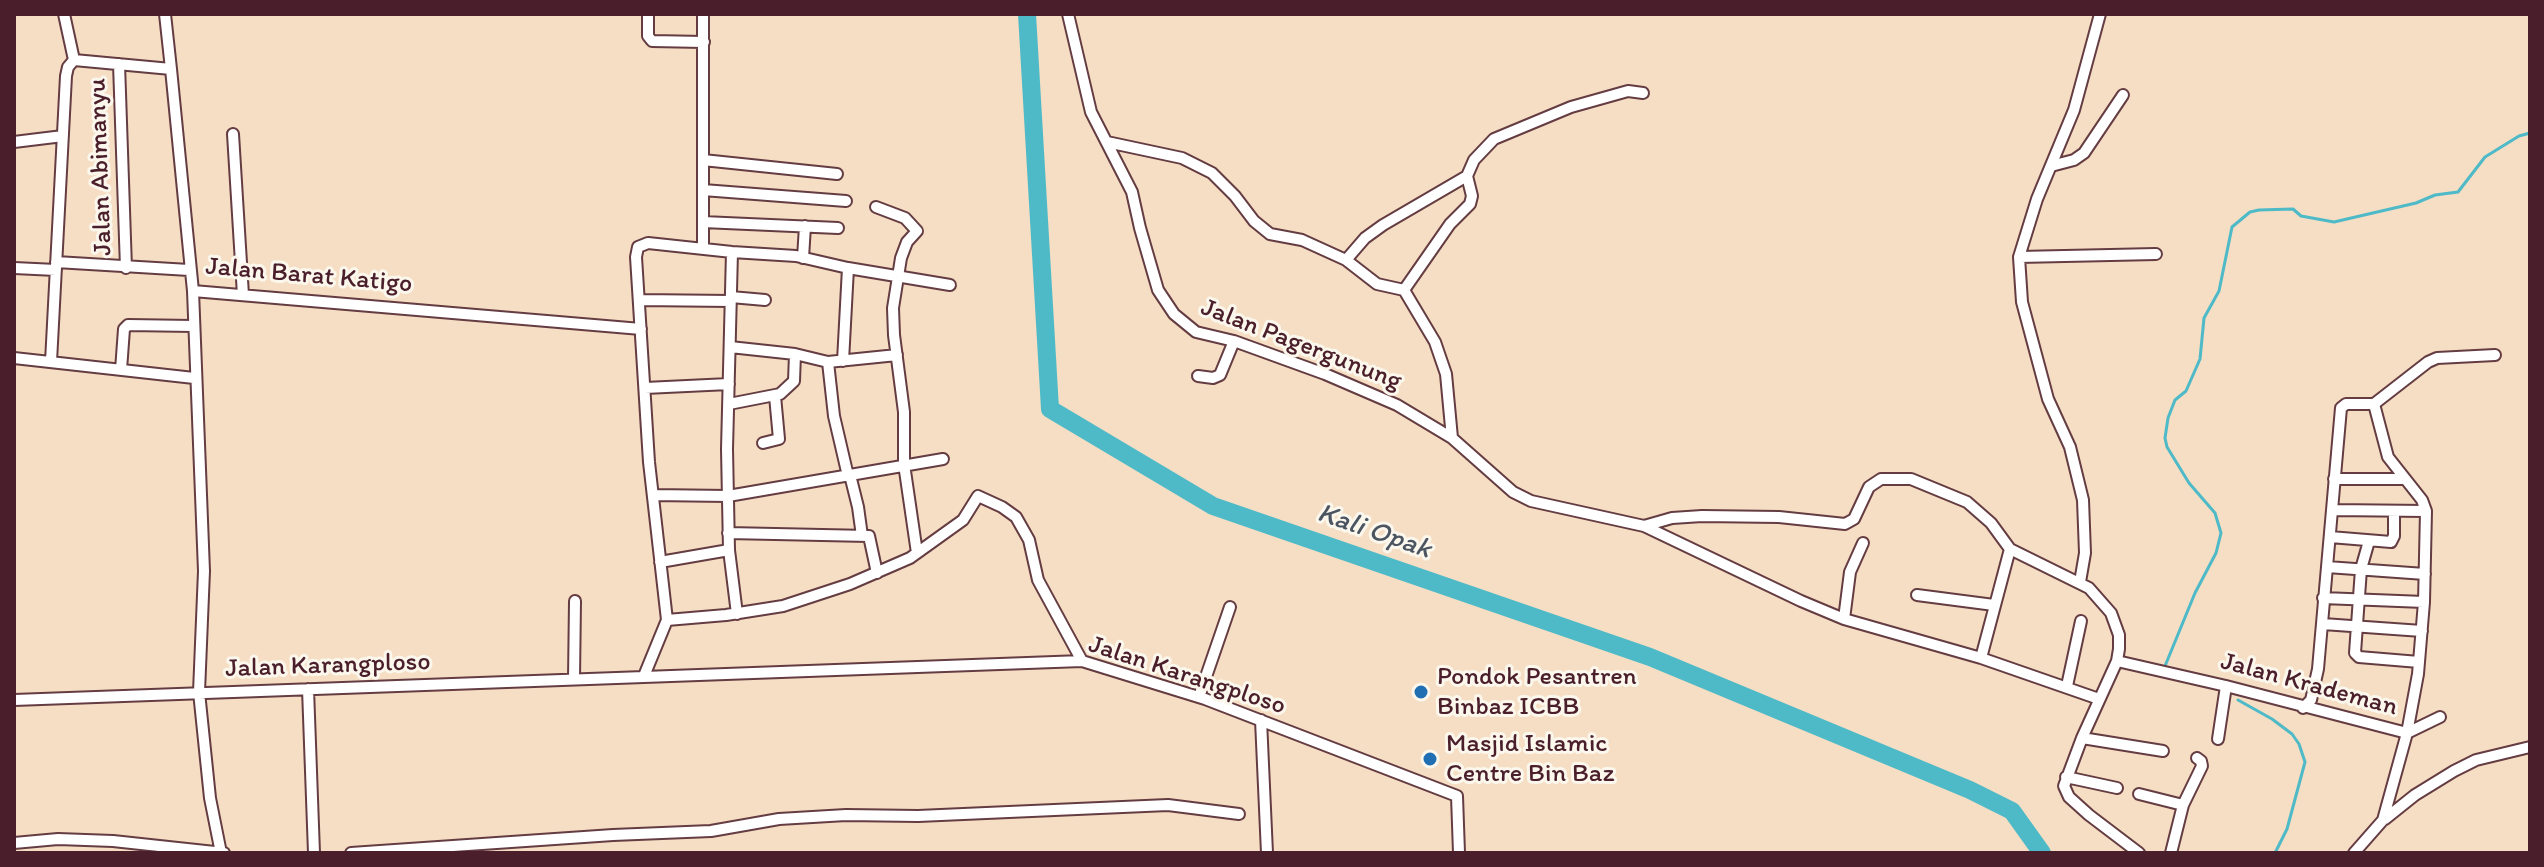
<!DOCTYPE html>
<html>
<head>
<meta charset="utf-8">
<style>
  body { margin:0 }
  #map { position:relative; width:2544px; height:867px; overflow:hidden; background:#f5dec4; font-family:Itim,sans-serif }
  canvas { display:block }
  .frame { position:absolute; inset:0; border:16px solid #4a1f2b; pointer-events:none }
</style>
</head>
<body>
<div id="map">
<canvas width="2544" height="867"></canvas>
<div class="frame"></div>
</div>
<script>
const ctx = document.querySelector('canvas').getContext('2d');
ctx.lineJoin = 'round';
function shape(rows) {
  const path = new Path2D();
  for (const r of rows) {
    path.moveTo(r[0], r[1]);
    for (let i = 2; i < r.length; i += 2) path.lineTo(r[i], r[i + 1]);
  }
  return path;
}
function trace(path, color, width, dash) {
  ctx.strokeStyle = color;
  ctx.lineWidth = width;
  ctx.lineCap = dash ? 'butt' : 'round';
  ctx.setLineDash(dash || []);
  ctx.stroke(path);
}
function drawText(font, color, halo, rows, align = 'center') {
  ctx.font = font + ' Itim,sans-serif';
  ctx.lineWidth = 6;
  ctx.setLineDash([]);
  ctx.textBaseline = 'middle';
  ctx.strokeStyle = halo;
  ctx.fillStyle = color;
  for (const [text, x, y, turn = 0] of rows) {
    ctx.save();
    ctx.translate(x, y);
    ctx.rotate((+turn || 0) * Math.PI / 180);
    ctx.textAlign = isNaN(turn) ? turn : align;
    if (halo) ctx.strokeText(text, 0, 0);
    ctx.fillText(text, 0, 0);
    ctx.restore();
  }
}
const stream = shape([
  [2165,666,2195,593,2216,553,2221,533,2215,513,2189,483,2167,447,2165,438,2168,418,2175,400,2186,391,2200,359,2204,318,2219,291,2232,227,2250,212,2259,210,2293,209,2301,216,2334,222,2416,203,2435,195,2458,192,2485,157,2519,136,2530,133],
  [2238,700,2272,719,2292,734,2299,744,2305,762,2287,829,2275,853]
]);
const river = shape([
  [1027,14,1050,409,1213,506,1650,657,1970,790,2012,811,2042,853]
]);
const street = shape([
  [64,14,74,60,171,69,193,291,641,329],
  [165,14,171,69],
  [648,14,648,36,652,41,704,42],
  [703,14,703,248],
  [1068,14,1091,112,1132,192,1140,228,1158,290,1174,314,1196,332,1234,341,1325,374,1397,405,1452,438,1513,492,1531,501,1644,526,1672,518,1702,516,1779,517,1845,524,1854,519,1869,487,1881,479,1911,479,1967,502,1991,523,2010,549,2089,588,2111,613,2119,635,2119,649,2117,661,2082,738,2064,786,2069,797,2089,815,2139,853],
  [119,64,126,268],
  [233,134,243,295],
  [14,142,63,136],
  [1107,142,1182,158,1212,173,1235,196,1254,221,1270,234,1302,240,1346,260,1377,284,1404,290,1435,342,1446,374,1452,438],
  [703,160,837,174],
  [2051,166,2074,160,2084,153,2123,95],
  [703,190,846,201],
  [876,207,905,218,917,231,907,242,901,258,893,308,894,335,904,412,904,464,917,553],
  [703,222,838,228],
  [732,252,727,449,729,550,737,614],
  [2019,257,2156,254],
  [803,258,805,226],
  [1346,260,1365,238,1383,225,1467,176,1474,160,1494,139,1571,107,1628,91,1643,93],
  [56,262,189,270],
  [14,268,56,270],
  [1404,290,1450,224,1470,204,1472,196,1467,176],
  [193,291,204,571,199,692,210,798,221,853],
  [731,297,765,300],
  [639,300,731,301],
  [730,347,795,354,828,362,897,355],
  [14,358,194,378],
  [843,361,848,268],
  [51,362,66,76,68,67,74,60],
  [828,362,834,416,848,476],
  [121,370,124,329,128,325,193,326],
  [1198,376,1213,378,1220,375,1234,341],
  [645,388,729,384],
  [729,404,780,394,794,381,795,354],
  [2374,404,2388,457,2422,500,2426,511,2424,602,2418,674,2407,733,2440,717],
  [763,443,779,439,775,396],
  [850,475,858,507,862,536],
  [2334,479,2405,479],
  [653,495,728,496,943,459],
  [2332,510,2426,511],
  [1644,526,1801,601,1844,619,1981,658,2099,699],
  [728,533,869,536,877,573],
  [2330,537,2391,542,2394,536,2394,511],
  [2369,541,2361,569,2355,653,2359,657,2419,662],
  [660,562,729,550],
  [2327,567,2425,574],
  [2080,582,2085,553,2083,500,2070,447,2048,399,2022,302,2019,257,2037,199,2074,110,2100,14],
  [1917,595,1994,605],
  [2323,598,2424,602],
  [1844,619,1850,572,1863,543],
  [667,620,726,615,783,606,850,584,910,558,963,520,978,496,1002,507,1016,517,1029,540,1038,580,1082,661],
  [2323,624,2422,631],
  [1981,658,2010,549],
  [2117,661,2226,686,2407,733,2383,820,2354,853],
  [644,676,667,620,649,462,636,257,638,247,648,243,732,252,796,256,848,268,950,285],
  [574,679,575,601],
  [2067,686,2081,621],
  [308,689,314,853],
  [1199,697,1230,607],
  [14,700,1082,661,1205,699,1457,796,1459,853],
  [2303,708,2311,700,2318,669,2341,408,2346,404,2374,404,2428,362,2437,358,2495,355],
  [1261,720,1267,853],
  [2082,738,2163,751],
  [2218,739,2226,686],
  [2066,777,2117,788],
  [2139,794,2183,805],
  [2385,819,2415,795,2454,771,2476,760,2530,747],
  [14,843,58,839,113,841,224,853],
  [351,853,613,835,711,831,779,819,846,815,918,816,1168,805,1239,814],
  [2171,853,2183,805,2202,766,2201,761,2197,758]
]);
const markers = [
  [1421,692,8,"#1f6fb2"],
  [1430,759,8,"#1f6fb2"]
];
const streetNames = [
  ["Jalan Abimanyu",101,167,-92],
  ["Jalan Barat Katigo",309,276,5],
  ["Jalan Pagergunung",1301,345,21],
  ["Jalan Karangploso",328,666,-2],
  ["Jalan Karangploso",1187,676,18],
  ["Jalan Krademan",2309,685,15]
];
const poiNames = [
  ["Pondok Pesantren",1437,677],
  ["Binbaz ICBB",1437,707],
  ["Masjid Islamic",1446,744],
  ["Centre Bin Baz",1446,774]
];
const waterNames = [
  ["Kali Opak",1374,532,19]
];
trace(stream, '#4ebac8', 3);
trace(river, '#4ebac8', 18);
trace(street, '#643c42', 14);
trace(street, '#fff', 10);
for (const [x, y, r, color] of markers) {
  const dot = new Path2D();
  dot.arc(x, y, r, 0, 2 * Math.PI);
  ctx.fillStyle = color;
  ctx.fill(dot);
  trace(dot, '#fbf7ec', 3);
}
drawText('26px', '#4a1f2b', '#fbf7ec', streetNames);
drawText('26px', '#4a1f2b', '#fbf7ec', poiNames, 'left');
drawText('italic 28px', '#4b5562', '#fbf7ec', waterNames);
</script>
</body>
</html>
